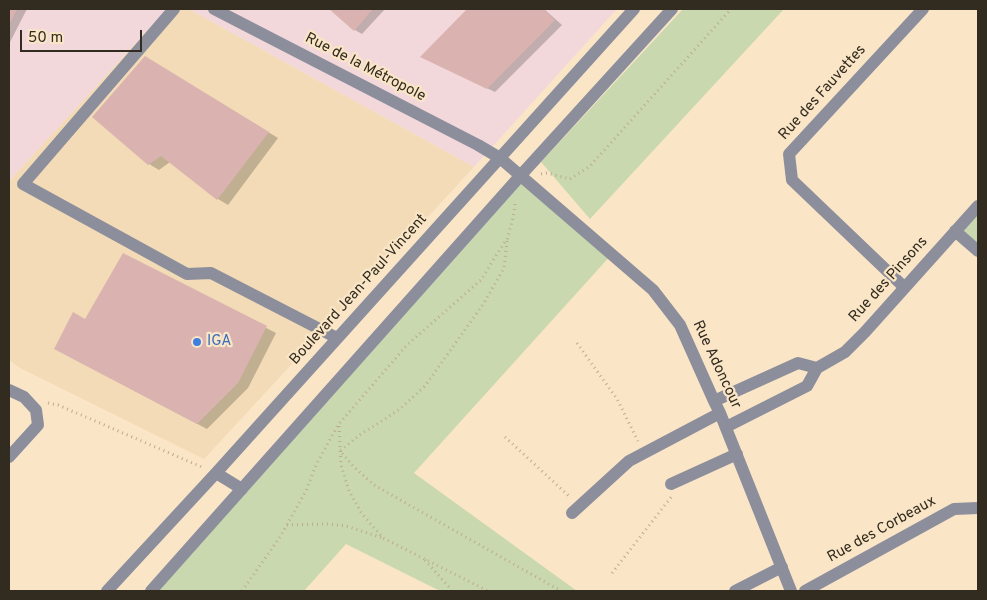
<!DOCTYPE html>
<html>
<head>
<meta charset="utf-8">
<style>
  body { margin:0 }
  #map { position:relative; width:987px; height:600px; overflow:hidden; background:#fae6c7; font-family:Overpass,sans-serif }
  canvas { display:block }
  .frame { position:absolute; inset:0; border:10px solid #322b1f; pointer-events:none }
  .scale { position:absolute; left:20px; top:30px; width:122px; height:22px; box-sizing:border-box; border:2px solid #322b1f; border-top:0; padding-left:6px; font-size:15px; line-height:18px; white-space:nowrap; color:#322b1f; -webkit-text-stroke:4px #fae6c7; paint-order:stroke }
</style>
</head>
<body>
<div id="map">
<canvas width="987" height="600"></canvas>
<div class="frame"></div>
<div class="scale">50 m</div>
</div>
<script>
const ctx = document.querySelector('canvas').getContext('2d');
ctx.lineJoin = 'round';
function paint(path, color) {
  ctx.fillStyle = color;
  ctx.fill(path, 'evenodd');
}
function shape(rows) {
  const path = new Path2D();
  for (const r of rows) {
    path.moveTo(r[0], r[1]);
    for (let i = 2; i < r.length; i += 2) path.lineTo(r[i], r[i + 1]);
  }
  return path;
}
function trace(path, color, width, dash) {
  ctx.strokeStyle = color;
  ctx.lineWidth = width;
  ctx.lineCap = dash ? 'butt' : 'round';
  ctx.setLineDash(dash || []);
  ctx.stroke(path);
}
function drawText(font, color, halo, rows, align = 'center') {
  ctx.font = font + ' Overpass,sans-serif';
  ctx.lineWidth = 4.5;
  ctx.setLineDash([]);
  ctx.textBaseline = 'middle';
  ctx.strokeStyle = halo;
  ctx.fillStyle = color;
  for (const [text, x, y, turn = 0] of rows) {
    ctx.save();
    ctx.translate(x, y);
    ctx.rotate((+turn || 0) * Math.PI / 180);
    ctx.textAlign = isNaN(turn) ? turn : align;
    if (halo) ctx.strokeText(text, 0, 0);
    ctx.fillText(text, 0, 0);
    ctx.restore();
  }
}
const built = shape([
  [167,9,189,9,474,167,204,459,20,368,9,360,9,181]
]);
const industrial = shape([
  [9,9,167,9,9,181],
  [189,9,617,9,474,167]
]);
const green = shape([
  [683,9,784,9,590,219,541,162],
  [521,175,612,254,414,473,577,591,440,591,346,544,304,591,155,591],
  [978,206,978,251,955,231]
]);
const shadow = shape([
  [9,9,27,9,9,44],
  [331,9,385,9,362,34,355,30],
  [469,9,544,9,562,25,495,92,422,57],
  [146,58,278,138,228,205,218,199,170,162,159,170,149,164],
  [124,255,276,333,248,388,207,429,65,354]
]);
const building = shape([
  [9,9,17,9,9,25],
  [329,9,373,9,354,31],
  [467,9,543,9,555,20,487,89,420,57],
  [145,56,269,132,217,200,161,156,148,165,92,117],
  [123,253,267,326,238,383,197,424,54,349,73,312,85,319]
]);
const path = shape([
  [541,174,547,173,570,179,590,166,731,9],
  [507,241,504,268,484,303,425,386,400,409,382,421,361,434,340,451,354,467,374,485,561,591],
  [577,343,617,399,638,441],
  [48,403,58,405,204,468],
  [339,426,341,465,349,491,362,514,383,538,488,591],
  [505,437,570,497],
  [287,525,326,524,346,526,383,538],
  [425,560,449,587,450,591],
  [612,573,672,496],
  [242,591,280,537,306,491,316,465,338,425,407,345,481,280,497,254,507,239,513,218,515,204]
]);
const minor = shape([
  [174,9,23,184,187,274,211,273,337,338],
  [214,9,478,145,500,158,653,290,680,325,714,401,720,413,791,591],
  [955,231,978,251],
  [904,287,792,180,789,154,923,9],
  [817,368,845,352,865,332,978,206],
  [9,390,24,397,36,410,38,425,9,457],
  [714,401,798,363,817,368,807,386,726,427],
  [216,473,242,489],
  [671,484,737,454],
  [572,513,629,461,720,413],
  [107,591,216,473,634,9],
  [151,591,521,175,672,9],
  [735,591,782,567],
  [805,591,954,509,978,508]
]);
const markers = [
  [197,342,5,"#3f7fe0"]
];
const streetNames = [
  ["Rue de la Métropole",365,68,27],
  ["Rue des Fauvettes",823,93,-48],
  ["Rue des Pinsons",889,280,-48],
  ["Boulevard Jean-Paul-Vincent",359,290,-48],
  ["Rue Adoncour",716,365,65],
  ["Rue des Corbeaux",882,530,-29]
];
const shopNames = [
  ["IGA",207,342]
];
paint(built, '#f2dbb6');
paint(industrial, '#f2d8da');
paint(green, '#c9d8af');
paint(shadow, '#0003');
paint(building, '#dab3b0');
trace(path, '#bbab92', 3, [1, 4]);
trace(minor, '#8d8e9c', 12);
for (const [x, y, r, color] of markers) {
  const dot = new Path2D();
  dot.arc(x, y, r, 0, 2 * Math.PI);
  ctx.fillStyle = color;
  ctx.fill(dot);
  trace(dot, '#fae6c7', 2);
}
drawText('15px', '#322b1f', '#fae6c7', streetNames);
drawText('15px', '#366cbe', '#fae6c7', shopNames, 'left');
</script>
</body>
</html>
